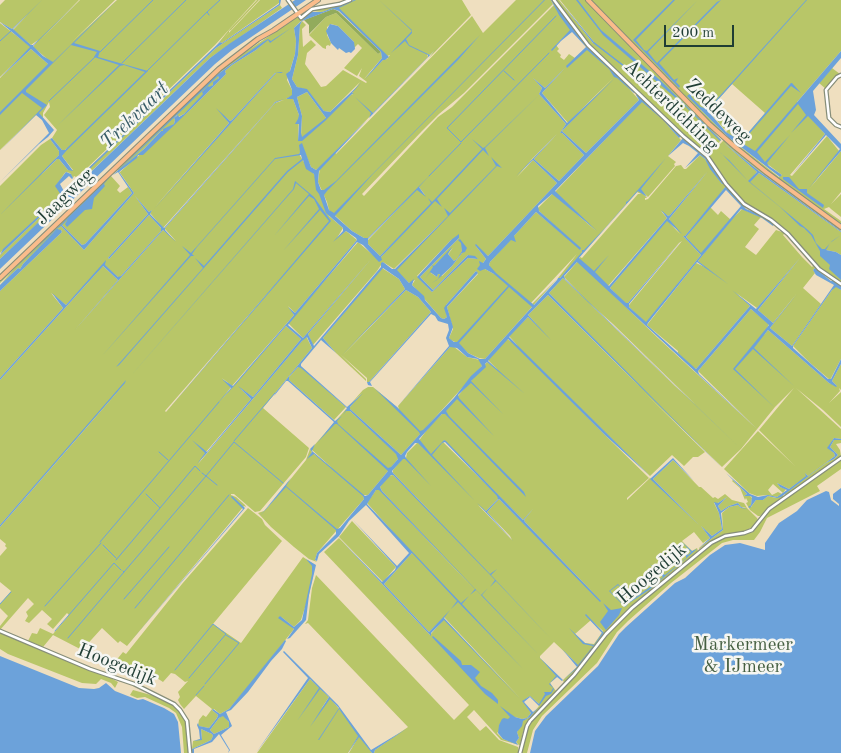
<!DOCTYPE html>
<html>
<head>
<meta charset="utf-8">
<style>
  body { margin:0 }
  #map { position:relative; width:841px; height:753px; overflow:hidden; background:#efdfbf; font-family:"Old Standard TT",serif }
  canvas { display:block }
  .scale { position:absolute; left:664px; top:25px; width:70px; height:22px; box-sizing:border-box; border:2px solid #1f3d34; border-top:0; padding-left:6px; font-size:15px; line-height:18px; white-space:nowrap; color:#1f3d34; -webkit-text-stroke:4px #f6f6f2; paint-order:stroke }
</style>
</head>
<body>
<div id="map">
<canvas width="841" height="753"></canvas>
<div class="scale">200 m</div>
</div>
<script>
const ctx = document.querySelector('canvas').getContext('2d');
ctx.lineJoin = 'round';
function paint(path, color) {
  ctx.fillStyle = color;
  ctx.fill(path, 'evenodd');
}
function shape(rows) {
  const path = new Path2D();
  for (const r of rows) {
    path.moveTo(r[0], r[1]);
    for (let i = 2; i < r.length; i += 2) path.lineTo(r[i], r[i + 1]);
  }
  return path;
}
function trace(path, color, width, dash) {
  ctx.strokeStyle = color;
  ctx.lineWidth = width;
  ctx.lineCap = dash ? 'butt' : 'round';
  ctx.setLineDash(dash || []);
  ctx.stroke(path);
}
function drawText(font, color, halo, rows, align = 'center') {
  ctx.font = font + ' "Old Standard TT",serif';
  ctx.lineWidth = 5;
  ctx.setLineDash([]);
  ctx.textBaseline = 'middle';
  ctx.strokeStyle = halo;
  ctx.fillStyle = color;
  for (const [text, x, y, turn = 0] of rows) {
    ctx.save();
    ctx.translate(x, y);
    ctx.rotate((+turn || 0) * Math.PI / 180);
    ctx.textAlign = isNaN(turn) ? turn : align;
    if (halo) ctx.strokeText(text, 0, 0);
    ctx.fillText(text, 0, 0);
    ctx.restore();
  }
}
const green = shape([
  [5,0,79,0,41,39,80,0,115,0,72,42,117,0,256,0,215,45,85,170,76,177,74,176,73,178,70,173,66,172,64,174,56,186,62,194,0,253,0,186,41,145,50,139,59,151,59,155,41,175,58,158,68,170,73,170,62,156,67,148,65,150,62,150,52,138,57,130,44,115,50,107,49,102,43,113,43,118,38,113,0,150,0,78,31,49,48,64,51,62,33,47,38,40,31,45,13,30,28,14,12,29,0,22,0,5],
  [257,0,259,0,231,30,229,31,229,33,225,37,260,0,279,0,279,3,222,43,220,42,115,145,216,48,280,5,282,8,210,58,78,184,76,182,85,174,75,181,216,46,229,30],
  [354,0,462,0,471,15,429,58,434,51,430,55,427,54,428,57,335,152,336,154,472,16,483,33,516,0,551,0,553,4,464,93,439,114,422,131,362,194,364,196,438,117,452,107,554,5,572,29,556,45,559,49,557,51,561,55,560,57,564,60,569,54,575,58,587,47,627,86,639,100,586,153,562,131,613,78,568,123,542,93,565,68,545,88,533,78,542,88,539,94,566,124,560,133,562,133,584,155,559,181,534,159,557,134,532,159,517,177,533,160,557,183,488,256,475,245,486,259,478,269,485,269,494,274,489,265,490,262,536,212,580,249,537,209,552,194,554,194,596,231,555,192,642,101,663,120,681,140,668,156,676,162,674,164,675,166,648,197,640,190,647,198,645,198,645,200,648,199,676,166,681,165,684,169,686,169,700,155,705,159,722,184,724,183,726,186,710,207,718,215,721,211,731,220,742,209,761,217,754,225,759,229,745,247,756,255,776,230,785,233,783,235,802,257,812,267,813,266,815,268,813,270,815,273,803,288,821,304,792,346,770,328,797,293,773,323,758,310,800,258,757,308,736,293,750,306,696,369,690,365,678,353,678,351,647,325,696,263,705,267,698,261,729,222,701,254,686,237,709,208,685,236,683,236,701,255,646,323,629,307,629,305,682,241,679,243,628,303,626,304,610,288,667,220,680,234,669,219,708,171,670,215,668,216,661,211,667,218,608,286,579,259,580,257,582,258,638,194,641,194,637,192,584,252,583,250,580,256,560,278,558,278,577,254,531,303,532,304,557,279,485,359,479,358,468,353,457,343,451,340,449,338,453,329,447,307,478,274,476,271,446,305,447,317,444,319,441,318,414,287,412,285,415,280,409,283,396,270,445,219,394,269,383,262,377,271,313,345,308,334,372,258,303,338,288,323,358,242,373,255,381,257,408,228,380,256,368,244,368,240,417,189,425,195,419,187,368,238,364,238,352,231,329,210,327,202,318,182,320,167,316,170,311,167,303,148,299,154,307,167,314,174,329,216,343,228,337,238,346,231,357,240,295,313,288,306,294,315,232,386,222,378,231,387,222,399,286,326,301,339,253,397,240,388,251,399,206,452,198,464,306,336,312,348,263,408,309,448,306,457,260,511,255,512,234,494,231,494,231,495,236,497,245,505,246,507,244,506,127,646,120,641,118,643,102,628,82,650,53,635,43,647,28,641,32,633,37,634,40,628,53,634,69,615,67,613,53,629,47,624,52,619,42,610,29,623,25,621,28,616,26,612,34,604,28,598,0,630,0,626,8,616,0,608,0,604,11,591,0,582,0,556,7,548,5,546,6,544,0,539,0,527,127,381,0,525,0,380,103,266,118,280,74,331,163,230,176,241,165,229,165,228,275,103,284,100,275,102,272,106,163,228,150,213,152,210,149,212,135,196,148,214,108,258,109,259,149,215,161,228,161,231,121,276,119,278,104,265,107,262,66,305,51,293,63,308,0,378,0,291,62,232,61,230,58,230,23,264,20,269,18,268,0,285,14,269,0,283,0,281,107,178,111,176,120,186,117,190,120,193,128,187,132,193,85,244,82,245,62,225,41,243,61,226,84,250,134,193,118,170,112,175,116,170,228,64,297,17,302,20,294,28,296,41,295,54,287,80,292,90,292,96,286,99,293,99,299,115,298,141,301,136,302,116,297,97,307,92,326,118,352,94,353,95,352,93,360,82,330,112,324,111,307,90,297,87,292,79,298,55,300,25,302,21,306,25,302,29,303,47,311,40,316,45,307,53,305,64,321,87,326,86,343,70,366,83,367,82,359,76,362,68,357,76,344,68,362,48,358,44,354,48,354,42,338,26,331,24,327,27,327,35,331,43,330,46,328,45,326,46,326,49,323,48,309,35,326,17,336,13,378,54,381,52,382,58,364,79,383,60,387,59,390,55,387,56,337,7,322,12,313,11,314,10,325,9,346,4],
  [265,42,256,50,232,65,225,71,226,74,190,110,120,172,119,171,144,149,161,131,163,131,174,124,175,120,174,118,177,115,178,117,184,114,200,99,219,78,218,75,207,85,214,77,230,65],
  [275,73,283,73,276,73,154,208,229,123,224,116,230,121,232,120],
  [459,238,420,277,433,290,468,255,478,259,468,258,432,292,417,276,451,240],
  [461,243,462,253,452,266,442,276,438,273,437,277,431,273,436,264,453,248,448,254,454,261,457,259,462,252],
  [287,271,264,298,166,412,165,411],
  [555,0,559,0,593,43,594,42,560,0,586,0,721,140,717,145,718,146,724,140,760,169,841,228,841,231,759,171,723,142,757,172,750,181,759,173,841,232,841,255,836,252,826,250,841,267,841,283,822,270,792,237,770,217,751,209,744,204,697,145,691,142,587,43],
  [591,0,841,0,841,51,797,102,825,134,790,175,792,176,827,136,839,151,810,188,841,151,841,192,831,204,841,194,841,217,831,209,829,207,824,209,841,221,841,225,761,167,730,141,728,137,779,177,782,175,762,160,755,151,753,151,726,132,729,129,742,140,765,113,732,84,714,104,731,121,724,129,708,110,701,110,725,134,719,132],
  [0,23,31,47,0,77],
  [832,68,840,74,836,76,826,89,819,83],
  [65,193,69,194,0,259,0,255],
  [578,261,658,338,757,429,698,371,751,309,769,324,764,335,768,330,829,383,837,386,832,381,841,364,841,390,839,388,840,391,829,403,841,392,841,427,823,410,796,388,841,429,841,439,834,438,828,448,834,453,835,456,808,476,805,473,807,476,789,489,777,483,780,487,786,489,783,493,773,484,768,490,772,495,778,492,782,494,780,495,777,497,767,495,757,496,749,493,724,469,758,431,795,466,759,430,794,388,775,407,741,449,722,467,644,392,705,452,698,457,693,457,684,466,672,455,650,476,531,360,606,436,649,478,627,498,627,500,650,478,699,525,653,479,673,460,699,487,701,487,713,498,715,497,718,499,725,494,732,500,744,503,747,508,741,507,738,503,729,506,721,511,718,506,727,497,718,503,714,503,719,513,722,529,712,536,701,526,710,538,703,543,694,532,682,541,692,551,697,548,698,551,653,588,614,624,575,672,564,683,563,680,578,666,572,659,554,642,540,656,540,658,558,676,550,683,556,691,528,722,523,732,520,745,501,740,474,710,467,717,480,731,486,726,499,740,518,747,519,753,374,753,375,750,408,727,308,623,305,624,308,620,312,588,316,575,454,720,469,705,324,552,339,538,430,635,444,619,521,699,444,617,429,632,384,584,412,553,367,503,376,490,379,489,475,590,382,491,380,487,388,476,393,475,443,525,393,473,393,470,403,458,406,458,407,453,418,442,429,427,446,410,487,362,498,370,488,360,507,339,518,346,509,336,528,317,539,327,528,315,548,295,640,387,549,293,563,278,587,301,564,277],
  [588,302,613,324,695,404,675,386],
  [444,440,523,520,533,509,524,520,525,522,601,601,499,499,487,512,510,536,512,540,478,505,486,511,498,499,498,496,443,442],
  [591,620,603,631,594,644,585,643,575,634],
  [530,696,539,704,539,706,530,717,522,721,517,732,519,738,516,742,518,744,503,739,497,733,499,731,499,725,515,717,522,719,527,718,531,713,523,701],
  [382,268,399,279,405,289,343,355,406,290,418,297,431,312,369,382,367,382,367,378,340,354,366,379,366,381,336,353,323,338],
  [834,287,837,287,841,290,841,359,830,380,809,362,793,346],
  [453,346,467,357,480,360,482,366,401,455,350,409,350,407,362,393,348,407,363,390,368,387,373,387,399,409,398,406,450,347],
  [298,367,301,367,346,407,334,420,289,380,289,377],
  [347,408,346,410,350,411,398,455,398,459,368,495,363,495,364,499,317,553,315,560,317,562,309,559,294,547,271,527,258,513,264,511,268,507,306,460,310,449,312,452,311,454,314,454,332,468,311,449],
  [834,440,841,440,841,443,836,444,840,450,841,456,786,495,784,494,826,463,834,459,838,455,830,447],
  [841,459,841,469,817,486,820,491,767,518,760,532,754,540,733,540,722,543,671,583,628,621,617,632,597,663,542,716,533,730,527,753,521,753,526,731,534,718,583,666,612,629,633,608,713,543,721,538,753,532,770,510],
  [733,480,747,494,744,496,750,496,752,498,751,505,749,507,751,507,756,500,763,500,768,496,776,498,783,495,784,497,760,516,758,516,750,510,746,503,748,502,746,498,745,500,740,488,732,481],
  [738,505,741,508,747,508,757,518,758,520,755,525,744,532,721,536,699,549,699,548,723,530,722,513,729,507],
  [248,508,262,519,265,525,282,541,213,624,241,643,303,557,315,565,309,595,301,620,294,627,280,616,294,629,253,681,229,709,220,714,214,709,212,710,218,715,217,718,209,728,198,726,199,720,203,715,206,717,212,709,196,696,184,709,180,704,178,700,180,697,178,692,188,681,185,682,175,674,171,673,163,682,145,670,142,673,134,668,130,672,114,663,123,652,126,654,182,584],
  [352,521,396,567,383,582,339,537],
  [0,633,109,677,118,682,115,688,111,683,101,679,96,684,82,683,8,654,0,649],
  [310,679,329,697,321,709,330,698,345,716,359,735,348,753,257,753],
  [133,690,158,697,175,706,182,713,186,722,190,753,184,753,182,727,176,713,169,708,145,697,137,698,130,695],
  [223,715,229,722,229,727,214,734,210,730,219,718],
  [201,729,212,734,213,736,211,740,205,743,192,749,193,741,202,739],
  [359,736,367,745,372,753,349,753]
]);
const forest = shape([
  [333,9,338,11,381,52,378,54,336,13,326,17,309,34,309,25,304,20]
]);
const water = shape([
  [42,0,13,29,31,45,33,45,80,0,33,46,43,56,53,62,117,0,74,43,100,51,98,57,148,71,67,150,62,156,73,171,68,170,59,159,57,159,0,215,59,155,59,151,50,139,52,138,62,150,65,150,145,72,124,65,120,66,57,126,119,65,94,57,97,52,71,45,26,90,26,92,47,105,39,113,54,130,48,137,39,144,0,182,49,133,42,120,36,115,0,151,42,108,22,93,0,115,0,112,48,64,31,49,0,78,30,47,0,22,12,29],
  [279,0,281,0,280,5,216,48,75,183,75,181,220,42,222,43,266,13,279,4],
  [295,0,306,0,232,50,215,64,0,269,0,259,210,58,229,44],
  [354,0,356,0,339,8,389,57,385,60,383,60,365,79,382,58,381,52,339,11,333,9,302,21,300,25,298,55,292,79,297,87,307,89,324,111,330,112,361,83,352,93,354,94,352,94,325,121,302,141,298,141,299,124,295,124,298,119,299,115,293,99,286,99,292,95,292,90,286,74,290,71,295,54,296,41,294,28,311,12,322,12],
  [307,92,326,118,302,137,301,133,302,116,297,97],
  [379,0,412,30,412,33,406,39,409,45,430,55,438,47,369,118,371,113,355,97,373,113,428,57,428,55,409,46,405,41,391,53,412,31],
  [544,0,545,0,372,175,335,216,352,231,364,238,368,238,431,174,419,187,426,197,417,190,368,239,368,244,380,256,431,203,428,198,432,202,434,200,482,149,472,139,483,148,485,147,539,95,485,148,489,156,483,150,437,199,442,207,435,201,385,253,381,257,382,260,379,262,363,245,357,242,288,325,303,338,372,258,308,334,314,346,381,267,381,263,383,262,392,269,395,269,448,216,444,208,450,213,496,166,491,157,502,168,497,166,494,169,397,270,409,283,414,279,412,285,414,287,424,296,425,300,441,318,444,319,447,317,444,308,446,305,476,271,478,273,447,307,453,327,449,338,454,342,457,342,508,286,494,274,485,269,480,271,477,269,480,265,479,261,483,263,486,259,475,245,476,244,488,256,557,183,533,160,516,176,557,134,534,159,559,181,584,155,562,133,560,133,566,124,539,94,542,88,533,78,545,88,565,68,542,93,567,123,614,79,562,131,586,153,639,100,636,95,637,94,681,136,679,138,663,120,642,102,555,191,597,231,552,194,538,206,539,211,581,248,580,250,536,212,514,236,516,242,511,240,490,262,489,265,496,273,534,305,557,280,558,278,560,278,582,252,582,250,584,250,606,227,626,204,626,202,628,201,666,158,641,189,647,197,638,191,579,258,594,271,609,255,595,272,609,286,667,218,661,210,668,216,670,215,708,171,669,219,682,234,667,221,610,288,626,303,628,303,682,240,629,304,629,307,646,322,701,255,683,236,685,236,726,186,746,209,764,216,774,224,773,226,762,218,741,209,698,261,728,284,697,262,648,323,647,325,696,369,750,306,732,290,756,309,800,258,758,310,773,323,797,294,770,328,792,346,834,285,816,275,813,270,815,268,831,281,834,281,841,286,841,290,836,287,832,290,793,346,793,348,828,379,831,379,841,359,841,364,832,381,837,386,836,387,829,383,768,330,754,348,794,386,753,349,735,369,774,407,733,369,769,325,751,309,698,371,699,374,757,429,577,262,564,276,565,279,740,448,563,278,549,293,721,467,548,295,528,315,551,340,528,317,509,337,650,476,606,436,508,339,488,361,525,394,487,362,485,364,486,367,471,381,503,414,471,383,458,395,459,398,494,436,457,399,446,411,449,416,524,492,526,497,445,414,442,414,419,439,431,454,444,440,446,441,523,520,533,509,524,520,525,522,601,601,600,602,499,499,487,512,514,542,477,503,486,511,498,499,497,496,445,442,442,443,432,455,475,501,418,443,415,443,407,452,405,456,406,458,431,486,405,459,403,459,392,471,393,473,490,574,497,569,491,575,552,640,496,581,490,587,495,580,393,475,391,475,380,487,382,491,481,595,488,588,482,595,538,654,476,590,470,595,475,589,379,490,376,490,367,504,461,603,469,596,462,604,523,669,458,602,451,609,457,601,412,553,384,584,429,632,450,610,444,618,521,700,444,620,431,633,431,636,339,538,382,582,395,570,396,567,353,520,397,566,409,553,366,505,349,521,339,536,319,554,317,561,315,560,317,553,336,534,336,530,286,487,260,516,291,478,286,486,337,529,340,528,364,499,363,496,314,454,307,459,312,452,310,449,315,444,312,451,365,496,368,495,388,471,337,424,335,424,317,443,334,422,288,381,286,381,274,396,276,392,312,348,307,337,302,341,207,453,197,464,205,453,192,440,207,452,251,399,238,386,253,397,301,339,286,326,236,384,214,407,231,388,222,379,233,386,294,315,288,307,295,313,357,240,356,238,346,231,333,242,343,231,343,228,326,213,319,194,316,190,314,174,306,169,303,160,288,172,119,365,116,367,203,268,195,258,204,266,287,171,302,159,301,155,275,159,197,247,192,254,194,256,191,256,102,356,190,255,182,246,191,253,275,158,299,154,300,152,299,145,302,143,311,167,316,170,367,120,319,171,318,182,321,190,324,190,336,181,480,35,458,60,327,191,324,195,329,210,334,213],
  [726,190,741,206,701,253,686,237],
  [383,268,399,279,405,289,342,355,406,290,418,297,431,312,369,382,367,382,368,385,372,386,370,382,431,314,435,316,438,321,448,324,449,330,446,338,449,346,398,406,450,347,457,348,467,357,478,359,482,366,471,376,454,398,423,430,420,431,397,407,374,388,419,432,420,434,401,455,350,409,350,407,363,393,347,407,301,366,301,364,321,340,336,353,323,338],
  [509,287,532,307,485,359,480,359,468,353,459,343],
  [298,367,301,368,347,408,343,415,346,411,350,411,396,454,398,459,391,467,388,468,338,424,337,421,342,416,335,421,289,380,289,377],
  [551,0,552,0,581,39,635,91,634,93,617,78,614,77,609,69,587,50,567,68,566,66,586,47,572,32,561,41,552,51,551,50,570,30,559,15],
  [559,0,594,42,673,103,678,100,603,35,576,0,578,0,601,30,660,80,721,140,720,141,679,100,674,105,686,124,729,160,748,181,757,172,723,142,759,171,841,231,841,232,759,173,750,182,808,230,813,235,816,243,822,249,825,249,832,241,841,235,830,243,826,250,836,252,841,255,841,280,829,269,830,265,820,256,820,251,811,235,804,228,800,226,780,207,748,181,722,154,687,126,674,106,629,73,624,67,593,43],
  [673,0,675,0,636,40,644,50,647,51,697,1,648,52,657,63,717,2,721,0,659,63,674,80,678,78,676,82,680,86,679,88,633,40],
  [806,0,807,0,708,111,726,132,741,141,791,83,792,83,801,93,791,86,743,141,745,145,755,151,841,51,841,58,813,91,816,110,814,115,841,144,841,151,809,188,840,149,826,135,791,176,825,134,808,116,791,133,806,115,798,104,757,152,765,162,790,135,767,163,769,166,782,175,780,177,728,137,687,96,692,92,691,96,693,99,701,107,708,109],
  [330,24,338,26,354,42,355,49,351,53,349,52,346,53,339,48,338,50,331,43,326,31],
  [291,28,270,43,268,40,256,50,232,65,225,71,226,74,190,110,143,155,138,155,137,158,119,172,134,193,84,250,61,226,57,229,61,230,62,232,0,291,0,285,18,268,20,269,23,264,57,229,0,283,110,177,104,184,105,186,94,198,92,209,85,210,67,227,65,224,68,219,62,225,82,245,85,244,132,193,118,172,113,175,214,77,230,65,263,42,268,39,271,41],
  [218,76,219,78,213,82,213,85,209,87,208,86,202,92,203,94,184,114,179,117,178,115,174,118,175,120,174,124,163,129,163,131,161,131,144,149,120,169],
  [281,72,283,73,276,73,154,209,229,123,216,108,230,121,232,120,275,73],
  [284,99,275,103,165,228,165,230,176,242,163,230,74,331,118,280,103,266,0,380,0,378,63,308,52,293,66,305,106,260,105,265,118,277,121,276,161,231,161,228,149,215,109,259,108,258,148,214,135,196,149,212,152,210,150,214,164,228,272,106,275,102],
  [683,138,705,157,724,184,722,184,710,169,705,159,700,155,685,168,698,153,689,146,683,143,668,156],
  [66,172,71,174,73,178,72,179,69,176,60,184,65,193,0,255,3,249,61,195,55,186],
  [783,177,789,177,799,189,807,189,807,193,824,205,823,208,791,185,783,179],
  [295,181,314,197,331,221,166,412,329,221,320,210,283,251,319,209,314,199,309,196,274,236,309,194,296,183,294,189,128,379,280,204,293,189],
  [459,234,459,238,420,277,433,290,468,255,475,256,478,259,468,258,432,292,417,277,451,240],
  [460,239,467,248,465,252,462,253,452,266,437,280,432,283,438,279,440,274,438,274,437,277,430,272,425,279,433,267,432,265,434,266,452,247,448,254,454,261,457,259,462,251,461,243,458,240],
  [126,380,125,383,0,527,0,525],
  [834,438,841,439,841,440,834,440,830,447,838,455,834,459,826,463,781,497,777,498,768,496,763,500,756,500,750,508,748,507,751,505,752,497,750,496,744,496,747,494,726,473,750,494,758,497,768,495,777,497,787,490,780,487,777,483,789,489,806,476,805,473,808,476,835,456,834,453,827,448],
  [673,458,694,481,673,460,653,479,699,525,650,479],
  [841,488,841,753,530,753,535,731,546,716,598,666,619,634,626,627,675,583,685,578,710,555,725,545,740,543,765,550,765,543,779,523,797,511,807,500,826,491,829,492,831,500,839,506,839,504,833,499,833,494],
  [232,496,245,508,130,642,243,509,231,497],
  [727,497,718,506,721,511,729,506,738,503,741,507,747,509,741,508,738,505,729,507,721,513,723,530,699,548,710,538,701,526,712,536,722,529,719,513,714,502,718,503],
  [672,541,688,555,691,552,682,542,692,551,697,549,649,590,629,603,628,602,631,598,618,585,610,591,624,605,627,603,628,604,625,607,609,591,618,584,633,599,653,585,663,577,650,564,665,575,686,558,686,556],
  [306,559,316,565,309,595,306,620,290,638,287,639,294,629,278,618,280,616,294,627,302,620,312,574,312,566],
  [603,603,611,610,622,608,619,615,606,630,600,622,608,611],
  [586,614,604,633,576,669,563,680,562,681,557,677,550,683,554,689,551,694,546,696,539,706,530,697,524,702,533,712,538,708,530,717,523,721,522,726,517,732,519,738,516,742,518,745,503,739,498,733,499,725,502,719,504,718,508,719,510,717,500,706,515,717,522,719,527,718,531,713,522,701,530,696,539,704,545,694,544,692,551,692,553,688,549,684,556,676,539,657,563,680,577,667,562,649,578,665,593,646,583,644,569,628,585,643,594,645,602,633,585,615],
  [433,636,461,661,462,665,471,665,480,672,475,678,481,686,492,693,498,700,498,704,485,694,432,637],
  [285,640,286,641,282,649,271,661,248,692,231,710,226,712,232,726,221,735,230,750,228,753,229,750,219,734,212,742,194,749,194,753,192,753,192,749,205,743,211,740,213,736,212,734,201,729,202,740,193,741,200,739,199,730,197,725,198,723,199,726,209,728,217,718,218,715,212,710,213,709,220,714,229,709],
  [223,716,229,722,229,727,214,734,210,730,219,718],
  [284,651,338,705,371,750,406,729,375,750,374,753,372,753,359,737,348,753,358,736,339,709,319,740,318,740,339,708,330,699,310,727,329,697,320,689,297,721,319,688,310,679,256,753,308,678,283,652],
  [0,656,79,688,94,689,99,688,106,683,115,691,138,700,143,699,164,708,174,714,178,722,181,753,0,753]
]);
const stream = shape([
  [209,15,207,12,220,0],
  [0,41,11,31],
  [100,52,153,0],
  [549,53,461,142,447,128,556,16],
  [122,63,186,0],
  [147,71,207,12],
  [504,71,514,80],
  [49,101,95,57],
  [429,176,461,143],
  [234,441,275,393],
  [159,452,168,460],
  [202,473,206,476,234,442,283,483],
  [160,508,195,466,200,471],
  [100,542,219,402],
  [103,545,116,558],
  [116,560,160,508,146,494],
  [124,572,206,476,217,485],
  [124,599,169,547],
  [0,604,11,592],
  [45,606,101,543],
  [135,608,229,495],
  [55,631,114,563,121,570],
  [68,638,124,572,123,571],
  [175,670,213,624,226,634,189,678],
  [205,684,239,643,226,635],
  [196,695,204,686]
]);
const minor = shape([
  [288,0,301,18,312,9,340,4,350,0],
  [554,0,588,45,683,136,707,156,726,184,744,204,771,220,788,234,819,269,841,284],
  [841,75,837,77,826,90,829,118,836,125,841,127],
  [0,631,90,669,134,684,174,704,180,710,187,721,190,753],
  [520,753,527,726,530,721,574,675,606,634,632,608,711,543,725,536,744,533,752,530,769,509,841,458]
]);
const major = shape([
  [588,0,709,124,735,147,766,172,841,227],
  [274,30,318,0],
  [0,278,219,69,258,39,276,29]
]);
const streetNames = [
  ["Achterdichting",671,106,44],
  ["Zeddeweg",718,111,44],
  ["Jaagweg",65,197,-44],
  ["Hoogedijk",652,574,-40],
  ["Hoogedijk",117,665,22]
];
const parkNames = [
  ["Markermeer",743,645],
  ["& IJmeer",743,667]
];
const waterNames = [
  ["Trekvaart",135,116,-44]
];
paint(green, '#b8c668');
paint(forest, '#92ab5c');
paint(water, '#6ca2da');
trace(stream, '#6ca2da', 1);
trace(minor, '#878e7a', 5);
trace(major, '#878e7a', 6);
trace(minor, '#fff', 2.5);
trace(major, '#fabc8b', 4);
drawText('19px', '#1f3d34', '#f6f6f2', streetNames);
drawText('19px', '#455f41', '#f6f6f2', parkNames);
drawText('italic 20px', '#365b66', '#f6f6f2', waterNames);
</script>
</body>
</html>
